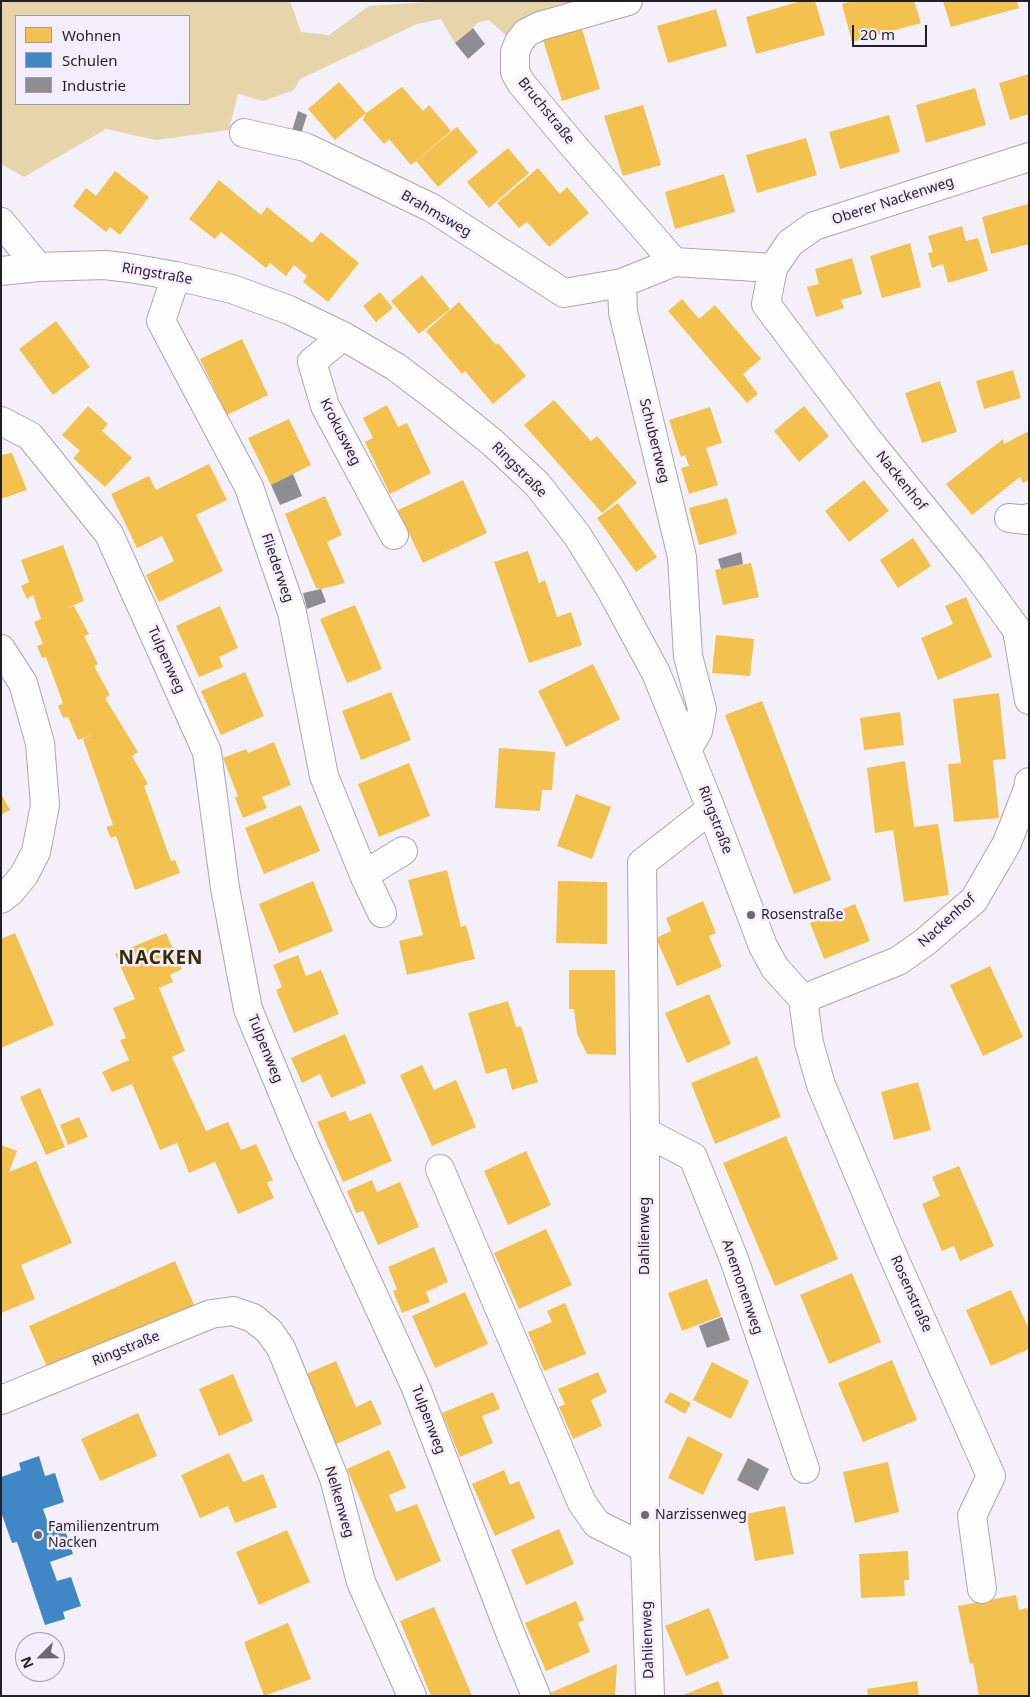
<!DOCTYPE html>
<html>
<head>
<meta charset="utf-8">
<style>
  body { margin:0 }
  #map { position:relative; width:1030px; height:1697px; overflow:hidden; background:#f4f0fa; font-family:"Noto Sans",sans-serif }
  canvas { display:block }
  .frame { position:absolute; inset:0; border:2px solid #231f29; pointer-events:none }
  .legend { position:absolute; left:15px; top:15px; width:175px; height:90px; box-sizing:border-box; background:#f3edfd; border:1px solid #a09ba8; margin:0; padding:6px 9px; list-style:none; font-size:15px; color:#231f29 }
  .legend li { display:flex; align-items:center; gap:10px; height:25px }
  .legend b { width:25px; border:1px solid #a09ba8 }
  .north { position:absolute; left:15px; top:1632px; width:50px; height:50px; box-sizing:border-box; background:#f3edfd; border:1px solid #a09ba8; border-radius:50%; rotate:247deg; font-size:14px; font-weight:700; line-height:20px; text-align:center; color:#231f29 }
  .north::after { content:''; display:block; margin:auto; width:18px; height:22px; background:#6c6872; clip-path:polygon(50% 0,100% 100%,50% 72%,0 100%) }
  .scale { position:absolute; left:852px; top:25px; width:75px; height:22px; box-sizing:border-box; border:2px solid #231f29; border-top:0; padding-left:6px; font-size:15px; line-height:18px; white-space:nowrap; color:#231f29; -webkit-text-stroke:4px #f3edfd; paint-order:stroke }
</style>
</head>
<body>
<div id="map">
<canvas width="1030" height="1697"></canvas>
<div class="frame"></div>
<ul class="legend">
<li><b style="height:14px;background:#f2c14e"></b>Wohnen</li>
<li><b style="height:14px;background:#3f88c5"></b>Schulen</li>
<li><b style="height:14px;background:#8d8d92"></b>Industrie</li>
</ul>
<div class="north">N</div>
<div class="scale">20 m</div>
</div>
<script>
const ctx = document.querySelector('canvas').getContext('2d');
ctx.lineJoin = 'round';
function paint(path, color) {
  ctx.fillStyle = color;
  ctx.fill(path, 'evenodd');
}
function shape(rows) {
  const path = new Path2D();
  for (const r of rows) {
    path.moveTo(r[0], r[1]);
    for (let i = 2; i < r.length; i += 2) path.lineTo(r[i], r[i + 1]);
  }
  return path;
}
function trace(path, color, width, dash) {
  ctx.strokeStyle = color;
  ctx.lineWidth = width;
  ctx.lineCap = dash ? 'butt' : 'round';
  ctx.setLineDash(dash || []);
  ctx.stroke(path);
}
function drawText(font, color, halo, rows, align = 'center') {
  ctx.font = font + ' "Noto Sans",sans-serif';
  ctx.lineWidth = 5;
  ctx.setLineDash([]);
  ctx.textBaseline = 'middle';
  ctx.strokeStyle = halo;
  ctx.fillStyle = color;
  for (const [text, x, y, turn = 0] of rows) {
    ctx.save();
    ctx.translate(x, y);
    ctx.rotate((+turn || 0) * Math.PI / 180);
    ctx.textAlign = isNaN(turn) ? turn : align;
    if (halo) ctx.strokeText(text, 0, 0);
    ctx.fillText(text, 0, 0);
    ctx.restore();
  }
}
const forest = shape([
  [1,1,290,1,301,32,329,35,369,6,442,1,591,1,509,38,489,20,479,22,455,43,441,19,417,24,300,79,294,90,263,101,238,94,229,130,156,140,106,129,24,177,1,164],
  [16,16,189,16,189,104,16,104]
]);
const homes = shape([
  [801,1,815,1,825,35,756,54,746,17],
  [853,1,914,1,921,23,852,42,842,4],
  [943,1,1017,1,1019,8,951,27],
  [716,9,727,46,668,63,657,26],
  [582,29,600,89,562,101,543,40],
  [1029,74,1029,114,1010,120,999,83],
  [339,82,366,113,335,140,308,109],
  [402,87,423,111,429,105,451,131,411,165,389,139,384,144,363,120,366,113],
  [975,88,986,125,926,143,916,105],
  [643,105,661,165,623,176,604,116],
  [889,115,900,152,840,169,829,132],
  [457,127,478,152,438,187,416,161],
  [806,138,817,175,757,193,746,155],
  [508,148,529,173,489,208,467,182],
  [538,168,560,194,567,187,589,213,549,247,527,222,519,228,497,203],
  [115,171,149,197,120,235,110,227,106,232,73,206,86,188,96,196],
  [724,174,735,212,675,229,665,192],
  [219,180,261,215,267,207,312,243,321,232,359,263,328,302,303,282,307,276,294,265,286,276,270,263,266,268,221,232,215,239,189,219],
  [1028,204,1029,244,991,254,982,217],
  [962,226,966,241,978,238,988,271,948,283,943,264,932,268,928,253,933,252,928,236],
  [910,243,921,287,882,298,870,256],
  [852,258,862,294,841,300,844,308,816,317,807,287,819,284,815,269],
  [422,275,450,309,419,334,391,301],
  [380,292,393,308,376,322,363,306],
  [682,299,699,319,715,305,761,359,743,374,758,394,747,403,668,311],
  [459,302,496,345,498,343,526,376,493,404,465,371,462,374,426,331],
  [56,321,90,367,53,395,19,349],
  [242,339,268,395,227,415,200,359],
  [1013,370,1021,398,984,409,976,381],
  [940,381,957,432,922,443,905,393],
  [554,400,591,441,597,436,637,483,602,513,524,425],
  [387,405,398,427,407,423,431,473,390,494,365,442,373,438,363,418],
  [88,406,108,424,102,431,132,458,105,487,73,458,80,451,62,435],
  [804,406,829,436,799,462,774,431],
  [710,407,722,443,706,448,718,485,689,494,681,468,689,466,685,455,681,457,669,420],
  [289,419,311,465,271,485,248,438],
  [1029,431,1029,480,1023,483,1020,477,972,515,946,484,1003,439,1004,444],
  [12,453,27,490,1,499,1,455],
  [209,464,227,500,196,515,223,571,159,602,146,575,174,561,162,536,137,548,111,494,149,476,156,490],
  [463,480,487,533,423,563,398,510],
  [864,480,889,511,849,542,825,511],
  [325,496,342,535,327,542,345,583,321,589,316,588,285,514],
  [727,498,737,534,699,545,689,508],
  [618,503,657,557,636,572,597,518],
  [913,538,931,566,898,588,880,560],
  [63,545,84,601,65,609,74,606,89,634,84,636,98,664,94,666,110,695,105,698,138,752,132,756,148,784,144,786,171,861,175,860,180,873,135,890,116,836,111,838,106,827,113,825,83,739,94,734,78,740,68,717,63,718,58,706,63,703,46,657,42,658,37,646,43,644,34,622,41,619,33,595,27,599,21,586,29,582,21,560],
  [528,551,539,583,545,580,557,617,571,612,582,645,529,663,494,562],
  [751,563,759,597,723,605,715,570],
  [966,597,992,657,938,680,921,638,953,624,945,606],
  [355,605,382,669,347,683,320,619],
  [220,606,238,648,219,657,223,667,199,677,176,626],
  [716,635,754,639,750,676,712,673],
  [593,664,620,719,566,747,538,691],
  [245,672,264,716,221,735,201,691],
  [391,692,411,740,361,760,342,711],
  [999,693,1006,759,993,760,999,818,954,822,948,764,961,763,953,699],
  [762,701,831,880,794,894,725,715],
  [900,712,904,745,864,750,860,718],
  [274,742,291,785,262,797,267,808,243,818,235,798,238,796,223,758,246,749,248,753],
  [499,748,555,752,552,790,542,790,540,811,495,808],
  [905,761,914,827,938,824,949,895,904,902,893,830,875,833,867,768],
  [409,763,430,816,379,837,358,784],
  [1,794,10,810,1,815],
  [576,794,611,807,592,859,557,846],
  [301,805,320,851,264,874,245,828],
  [447,870,461,927,466,925,475,959,407,975,399,941,423,935,408,880],
  [313,881,333,931,279,953,259,904],
  [558,881,607,882,607,944,556,943],
  [703,901,716,933,709,936,722,967,677,986,656,938,671,931,666,918],
  [855,904,870,941,824,959,810,923],
  [15,933,54,1025,1,1048,1,939],
  [166,933,182,969,170,975,173,982,159,988,185,1051,172,1057,206,1131,228,1122,241,1150,256,1144,273,1180,267,1183,274,1198,238,1214,215,1162,189,1173,177,1143,160,1150,132,1084,112,1092,102,1072,129,1060,120,1040,126,1038,113,1008,135,999,115,954],
  [298,955,306,976,321,970,339,1014,294,1033,276,990,282,987,273,965],
  [990,966,1023,1037,983,1056,950,985],
  [569,970,615,970,616,1055,587,1054,577,1034,574,1009,569,1009],
  [709,994,731,1044,687,1063,665,1013],
  [508,1001,516,1027,521,1026,538,1082,512,1090,506,1068,486,1074,468,1013],
  [345,1034,366,1083,331,1098,320,1074,302,1083,291,1058],
  [757,1056,781,1117,715,1144,691,1083],
  [422,1065,434,1090,456,1080,476,1127,432,1146,400,1075],
  [918,1082,931,1130,894,1140,881,1092],
  [40,1088,65,1147,46,1155,20,1097],
  [345,1111,350,1121,371,1113,392,1161,343,1182,317,1122],
  [79,1117,88,1137,68,1145,60,1125],
  [786,1136,838,1259,775,1286,723,1163],
  [1,1145,17,1151,9,1172,36,1161,72,1243,21,1265,35,1299,1,1313],
  [526,1151,551,1205,508,1225,484,1171],
  [959,1166,994,1246,960,1261,954,1246,942,1251,922,1204,940,1196,932,1177],
  [372,1180,377,1192,400,1182,419,1227,378,1245,363,1211,356,1213,347,1191],
  [546,1229,572,1285,519,1309,494,1253],
  [434,1247,448,1282,426,1292,430,1302,402,1313,393,1291,397,1289,388,1267],
  [175,1261,195,1307,48,1369,29,1326],
  [852,1273,881,1342,829,1364,800,1295],
  [707,1279,721,1316,682,1331,668,1293],
  [1011,1290,1029,1329,1029,1349,991,1366,966,1310],
  [465,1292,488,1344,435,1368,412,1316],
  [565,1303,586,1354,544,1371,528,1332,552,1322,547,1311],
  [892,1360,917,1420,863,1442,838,1383],
  [336,1361,356,1407,371,1400,382,1424,334,1445,304,1375],
  [712,1362,749,1381,731,1419,693,1400],
  [598,1372,607,1392,591,1400,602,1426,573,1439,559,1407,565,1404,558,1389],
  [233,1374,253,1421,219,1436,199,1389],
  [493,1392,500,1409,482,1416,493,1443,460,1457,442,1413],
  [670,1392,691,1403,685,1414,664,1402],
  [138,1413,157,1456,100,1481,81,1439],
  [688,1436,723,1454,703,1495,668,1478],
  [389,1450,406,1488,389,1495,396,1512,417,1504,441,1561,396,1581,347,1469],
  [229,1453,243,1482,263,1474,277,1507,235,1523,228,1506,200,1518,181,1475],
  [888,1462,899,1512,855,1523,843,1472],
  [504,1470,510,1485,519,1481,535,1518,495,1536,472,1484],
  [785,1506,794,1554,755,1561,746,1514],
  [559,1529,574,1564,526,1585,511,1550],
  [287,1530,310,1582,259,1605,236,1552],
  [908,1551,909,1580,904,1580,905,1596,861,1598,859,1554],
  [1016,1595,1019,1610,1027,1608,1029,1615,1029,1696,979,1696,973,1663,970,1664,958,1606],
  [576,1601,584,1620,578,1623,590,1652,546,1671,525,1623],
  [434,1607,454,1653,472,1696,431,1696,419,1667,400,1621],
  [709,1608,729,1658,686,1676,665,1626],
  [288,1623,311,1679,264,1696,244,1642],
  [617,1664,615,1696,543,1696],
  [718,1681,724,1696,681,1696],
  [917,1681,919,1696,868,1696,867,1689]
]);
const schools = shape([
  [39,1456,45,1476,55,1473,64,1502,43,1509,50,1529,63,1524,73,1554,50,1562,57,1581,71,1577,81,1606,63,1612,65,1619,45,1625,17,1542,12,1543,1,1512,1,1477,21,1470,19,1463]
]);
const industry = shape([
  [473,28,485,44,468,59,455,43],
  [298,111,307,115,300,137,291,134],
  [293,474,302,496,280,505,271,485],
  [741,552,743,564,721,569,718,559],
  [321,589,326,602,307,609,303,593],
  [722,1317,730,1340,707,1348,699,1326],
  [748,1458,769,1469,758,1491,737,1480]
]);
const minor = shape([
  [628,1,540,26,526,33,519,42,515,52,515,72,521,83,571,143,674,262],
  [244,133,305,147,432,208,564,293,622,283,674,262,773,268],
  [1029,157,814,226,790,243,773,268,766,304,868,440,972,568,1017,630,1029,700],
  [1,222,38,267],
  [1,271,38,267,105,265,130,268,176,276,232,289,289,310,343,336,396,367,446,405,493,443,537,484,577,535,610,588,656,673,711,809,763,946,775,968,803,999],
  [176,276,161,321,249,487,292,612,324,776,364,875,382,913],
  [622,283,623,312,682,557,688,656,702,709,698,731,687,750],
  [343,336,312,362,325,406,394,535],
  [1,421,30,436,109,534,207,752,225,888,248,1009,304,1144,416,1388,511,1635,536,1696],
  [1009,518,1027,520,1029,518],
  [1,649,23,683,40,743,45,805,36,852,24,875,10,892,1,899],
  [364,875,403,851],
  [803,999,809,1043,821,1085,890,1249,991,1476,972,1516,982,1589],
  [803,999,898,961,925,942,974,900,1007,843,1028,789,1029,782],
  [645,1132,693,1157,734,1259,805,1469],
  [440,1169,582,1503,597,1524,645,1548],
  [1,1400,211,1314,233,1311,253,1318,269,1331,281,1348,334,1478,361,1582,412,1696],
  [650,1696,645,1548,645,1132,642,863,711,809]
]);
const markers = [
  [751,915,5,"#6c6872"],
  [645,1515,5,"#6c6872"],
  [38,1535,5,"#6c6872"]
];
const streetNames = [
  ["Bruchstraße",546,111,51],
  ["Oberer Nackenweg",893,201,-18],
  ["Brahmsweg",436,214,30],
  ["Ringstraße",157,274,10],
  ["Krokusweg",340,432,63],
  ["Schubertweg",654,441,76],
  ["Ringstraße",519,470,45],
  ["Nackenhof",901,481,51],
  ["Fliederweg",277,568,71],
  ["Tulpenweg",166,660,66],
  ["Ringstraße",715,820,69],
  ["Nackenhof",947,921,-42],
  ["Tulpenweg",265,1049,68],
  ["Dahlienweg",645,1236,-90],
  ["Anemonenweg",742,1287,71],
  ["Rosenstraße",911,1294,66],
  ["Ringstraße",126,1349,-22],
  ["Tulpenweg",428,1420,69],
  ["Nelkenweg",339,1502,74],
  ["Dahlienweg",648,1640,-92]
];
const poiNames = [
  ["Rosenstraße",761,915],
  ["Narzissenweg",655,1515],
  ["Familienzentrum",48,1527],
  ["Nacken",48,1543]
];
const districtNames = [
  ["NACKEN",161,959]
];
paint(forest, '#e6d4ab');
paint(homes, '#f2c14e');
paint(schools, '#3f88c5');
paint(industry, '#8d8d92');
trace(minor, '#aaa6af', 30);
trace(minor, '#fdfdfe', 28);
for (const [x, y, r, color] of markers) {
  const dot = new Path2D();
  dot.arc(x, y, r, 0, 2 * Math.PI);
  ctx.fillStyle = color;
  ctx.fill(dot);
  trace(dot, '#f3edfd', 2);
}
drawText('14px', '#231f29', '#f3edfd', streetNames);
drawText('14px', '#231f29', '#f3edfd', poiNames, 'left');
ctx.letterSpacing = '1px';
drawText('bold 19px', '#372b00', '#f3edfd', districtNames);
ctx.letterSpacing = '0px';
</script>
</body>
</html>
